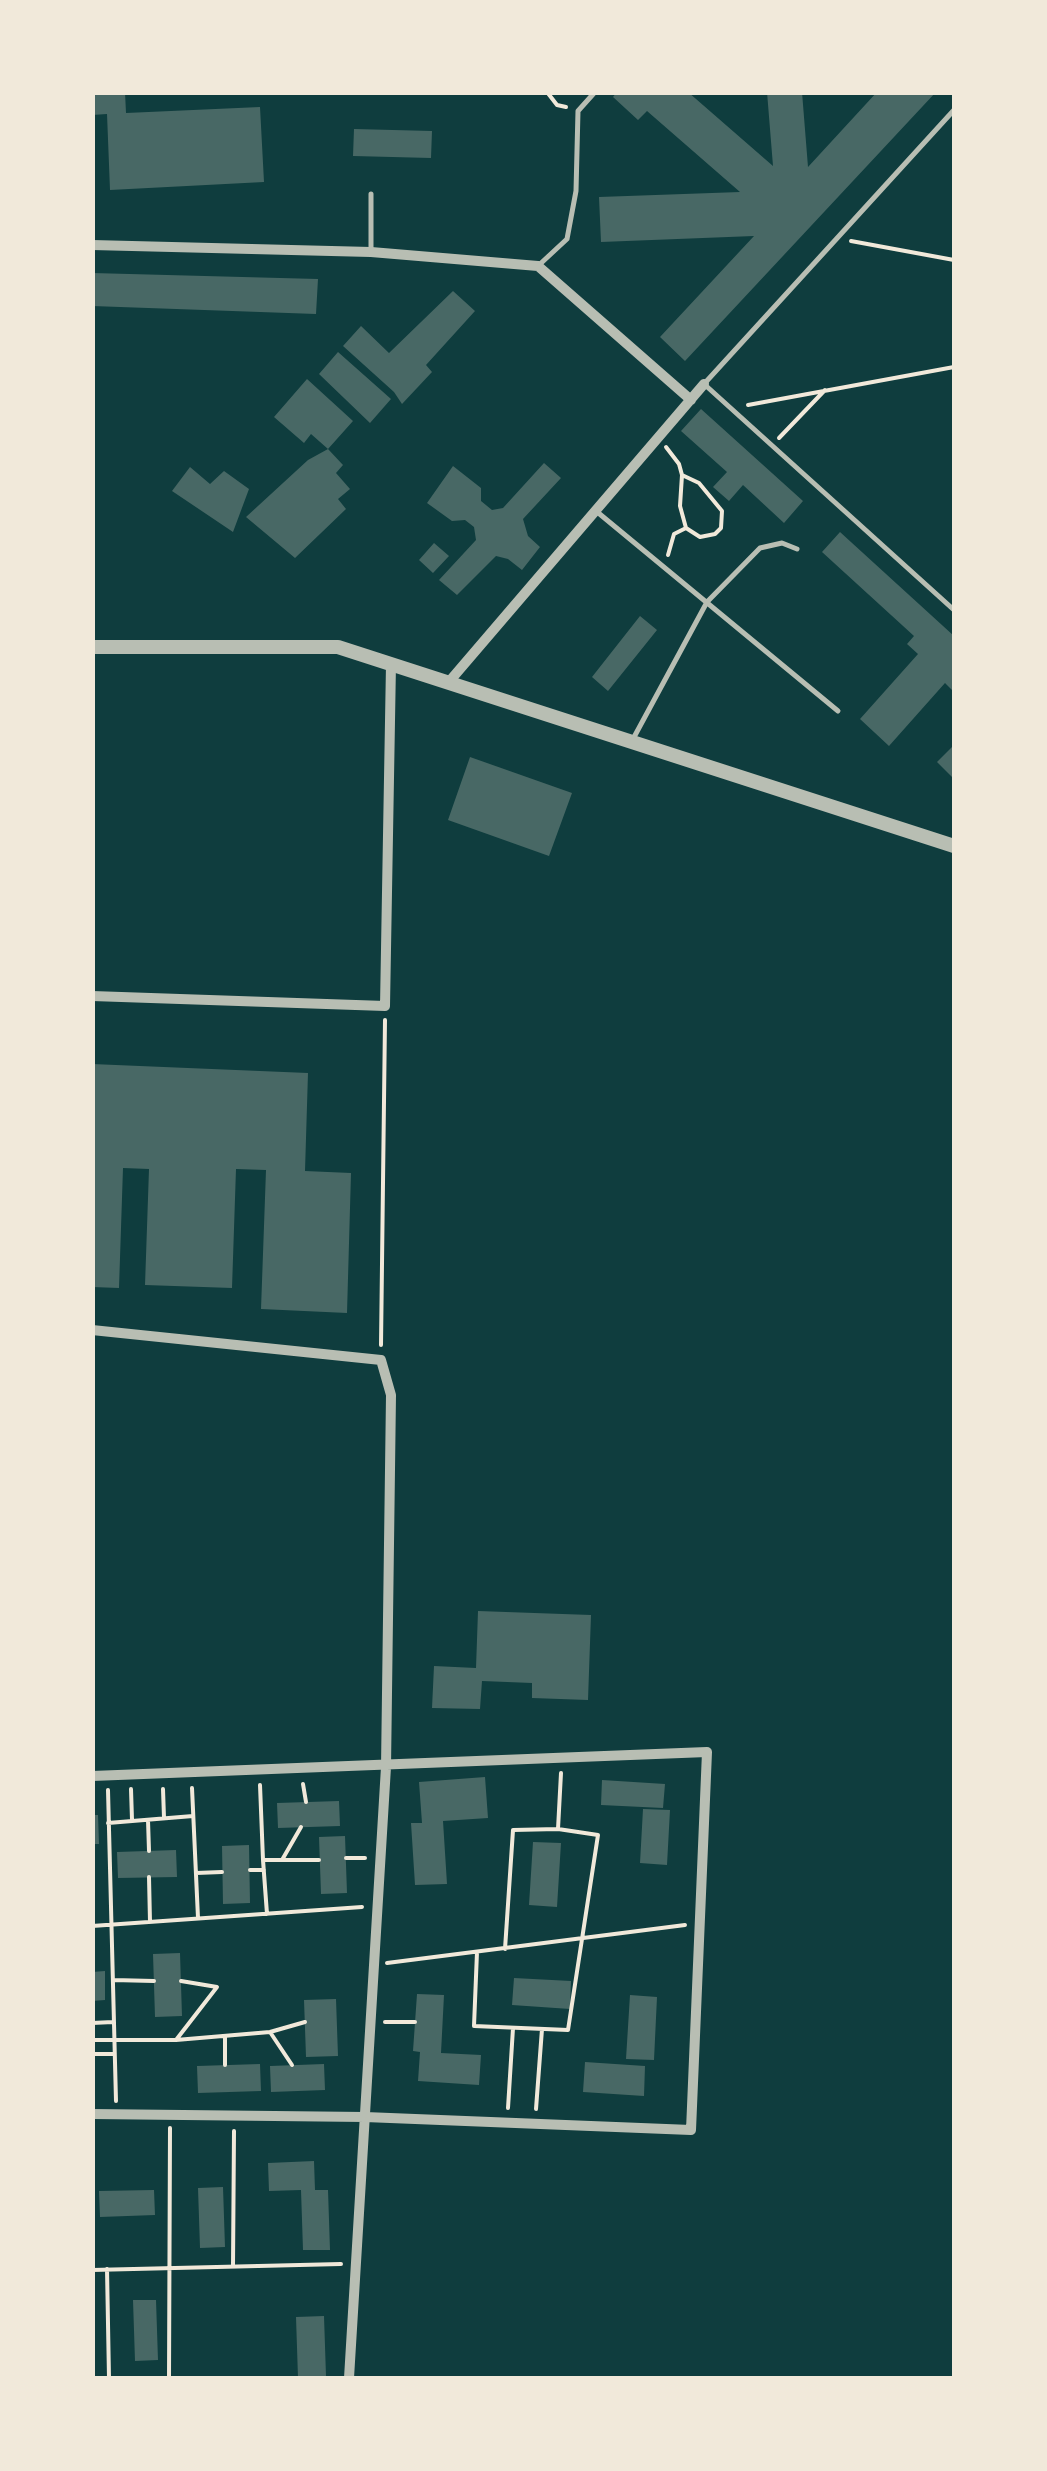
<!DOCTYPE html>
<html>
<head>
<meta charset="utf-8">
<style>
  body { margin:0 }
  #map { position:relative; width:1047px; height:2471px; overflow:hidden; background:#0f3d3e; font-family:"Work Sans",sans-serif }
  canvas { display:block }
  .frame { position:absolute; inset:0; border:95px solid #f1e9da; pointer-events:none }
</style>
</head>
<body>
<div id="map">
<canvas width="1047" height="2471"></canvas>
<div class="frame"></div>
</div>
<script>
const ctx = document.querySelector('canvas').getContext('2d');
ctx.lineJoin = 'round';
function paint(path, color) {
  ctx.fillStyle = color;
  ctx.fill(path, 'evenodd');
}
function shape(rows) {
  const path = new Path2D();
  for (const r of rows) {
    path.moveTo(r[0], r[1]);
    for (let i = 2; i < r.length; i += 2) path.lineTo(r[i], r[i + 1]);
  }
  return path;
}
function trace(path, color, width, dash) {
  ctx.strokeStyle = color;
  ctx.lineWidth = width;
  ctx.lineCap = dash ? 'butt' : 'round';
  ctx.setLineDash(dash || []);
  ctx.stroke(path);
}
const building = shape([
  [92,92,125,92,126,113,260,107,264,182,110,190,107,114,92,115],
  [617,92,688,92,773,166,767,92,802,92,808,167,877,92,936,92,685,361,660,337,754,236,601,242,599,197,740,192,647,111,638,120,613,97],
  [354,129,432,131,431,158,353,156],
  [92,273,318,279,316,314,92,306],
  [453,291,475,311,426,365,432,372,402,404,394,392,343,346,361,326,389,353],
  [338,352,391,399,370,423,319,374],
  [307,379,353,421,328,449,311,434,304,443,274,417],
  [701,409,803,501,784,523,743,485,729,501,713,487,727,472,681,431],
  [328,449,343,465,336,473,350,489,338,499,346,509,295,558,246,517,308,460],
  [544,463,561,478,523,519,528,536,540,547,522,570,508,559,496,556,457,595,439,580,476,540,474,527,465,520,452,521,427,503,453,466,481,488,481,501,492,510,503,508],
  [190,467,210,484,224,471,249,489,233,532,172,491],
  [840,532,954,636,954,692,945,683,889,746,860,719,918,654,907,644,914,636,822,552],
  [434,543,449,556,433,573,419,560],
  [640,616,657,630,608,691,592,677],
  [954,745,954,779,937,762],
  [470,757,572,793,549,856,448,820],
  [92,1064,308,1073,305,1171,351,1173,347,1313,261,1309,266,1170,236,1169,232,1288,145,1285,149,1169,123,1168,119,1288,92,1287],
  [478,1611,591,1615,588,1700,532,1698,532,1683,482,1681,480,1709,432,1708,434,1666,476,1668],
  [485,1777,488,1818,443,1821,447,1884,415,1885,411,1823,422,1823,419,1782],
  [602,1780,665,1784,663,1808,601,1805],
  [339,1801,340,1826,278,1828,277,1803],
  [643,1809,670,1810,667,1865,640,1863],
  [92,1815,98,1815,99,1844,92,1844],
  [345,1836,347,1893,321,1894,319,1837],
  [533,1842,561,1843,557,1907,529,1905],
  [249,1845,250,1903,223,1904,222,1846],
  [176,1850,177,1877,118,1878,117,1852],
  [180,1953,182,2016,155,2017,153,1954],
  [105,1971,105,2000,92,2001,92,1972],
  [514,1978,571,1981,570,2009,512,2005],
  [417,1994,444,1995,441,2053,481,2055,479,2085,418,2081,420,2052,413,2051],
  [630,1995,657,1997,654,2060,626,2059],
  [336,1999,338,2056,306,2057,304,2000],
  [585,2062,645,2066,644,2096,583,2092],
  [260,2064,261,2091,198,2093,197,2066],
  [324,2064,325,2090,271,2092,270,2066],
  [314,2161,315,2190,328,2190,330,2250,303,2250,301,2190,269,2191,268,2163],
  [223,2187,225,2247,200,2248,198,2188],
  [154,2190,155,2215,100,2217,99,2191],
  [133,2300,156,2300,158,2360,135,2361],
  [324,2316,326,2376,298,2378,296,2317]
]);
const path = shape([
  [547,92,557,105,566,107],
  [851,241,954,260],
  [748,405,954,367],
  [779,438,825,390],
  [666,447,679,464,682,475,680,506,686,528,700,537,715,534,721,528,722,511,699,483,682,475],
  [668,555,674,534,686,528],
  [381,1345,385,1020],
  [303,1784,306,1802],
  [260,1785,263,1860],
  [192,1788,198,1918],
  [131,1789,132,1820],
  [163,1789,164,1818],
  [108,1790,116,2101],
  [148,1820,149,1851],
  [108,1823,193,1816],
  [558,1829,561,1773],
  [346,1858,365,1858],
  [282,1860,301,1827],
  [250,1870,264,1870],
  [196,1873,222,1872],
  [149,1877,150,1922],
  [267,1914,263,1860,319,1860],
  [92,1926,362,1907],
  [477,1952,474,2026,568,2030,598,1835,558,1829,513,1830,505,1949],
  [387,1963,685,1925],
  [113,1980,154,1981],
  [385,2022,415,2022],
  [92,2023,113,2022],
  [92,2024,93,2054],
  [270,2032,292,2065],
  [93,2040,176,2040,270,2032,305,2022],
  [176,2040,217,1987,181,1981],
  [92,2054,113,2054],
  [225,2065,225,2036],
  [508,2108,513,2028],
  [536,2109,542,2029],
  [233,2266,234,2131],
  [107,2269,109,2378],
  [92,2270,341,2264],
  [169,2378,170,2128]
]);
const service = shape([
  [954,110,704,384,954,610],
  [371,252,371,194],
  [539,265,567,239,576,191,578,111,595,92],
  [596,511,838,711],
  [633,739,707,602,760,548,782,543,797,549]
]);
const minor = shape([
  [92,245,371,252,538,266,691,400],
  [448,683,704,384],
  [92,996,385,1006,391,664],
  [92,1330,381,1360,391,1395,386,1767,349,2378],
  [92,1776,707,1752,691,2130,365,2117,92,2114]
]);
const tertiary = shape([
  [92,647,338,647,954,846]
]);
paint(building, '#486865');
trace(path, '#f1e9da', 4);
trace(service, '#b8beb3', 5);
trace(minor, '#b8beb3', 10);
trace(tertiary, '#b8beb3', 14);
</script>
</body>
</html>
